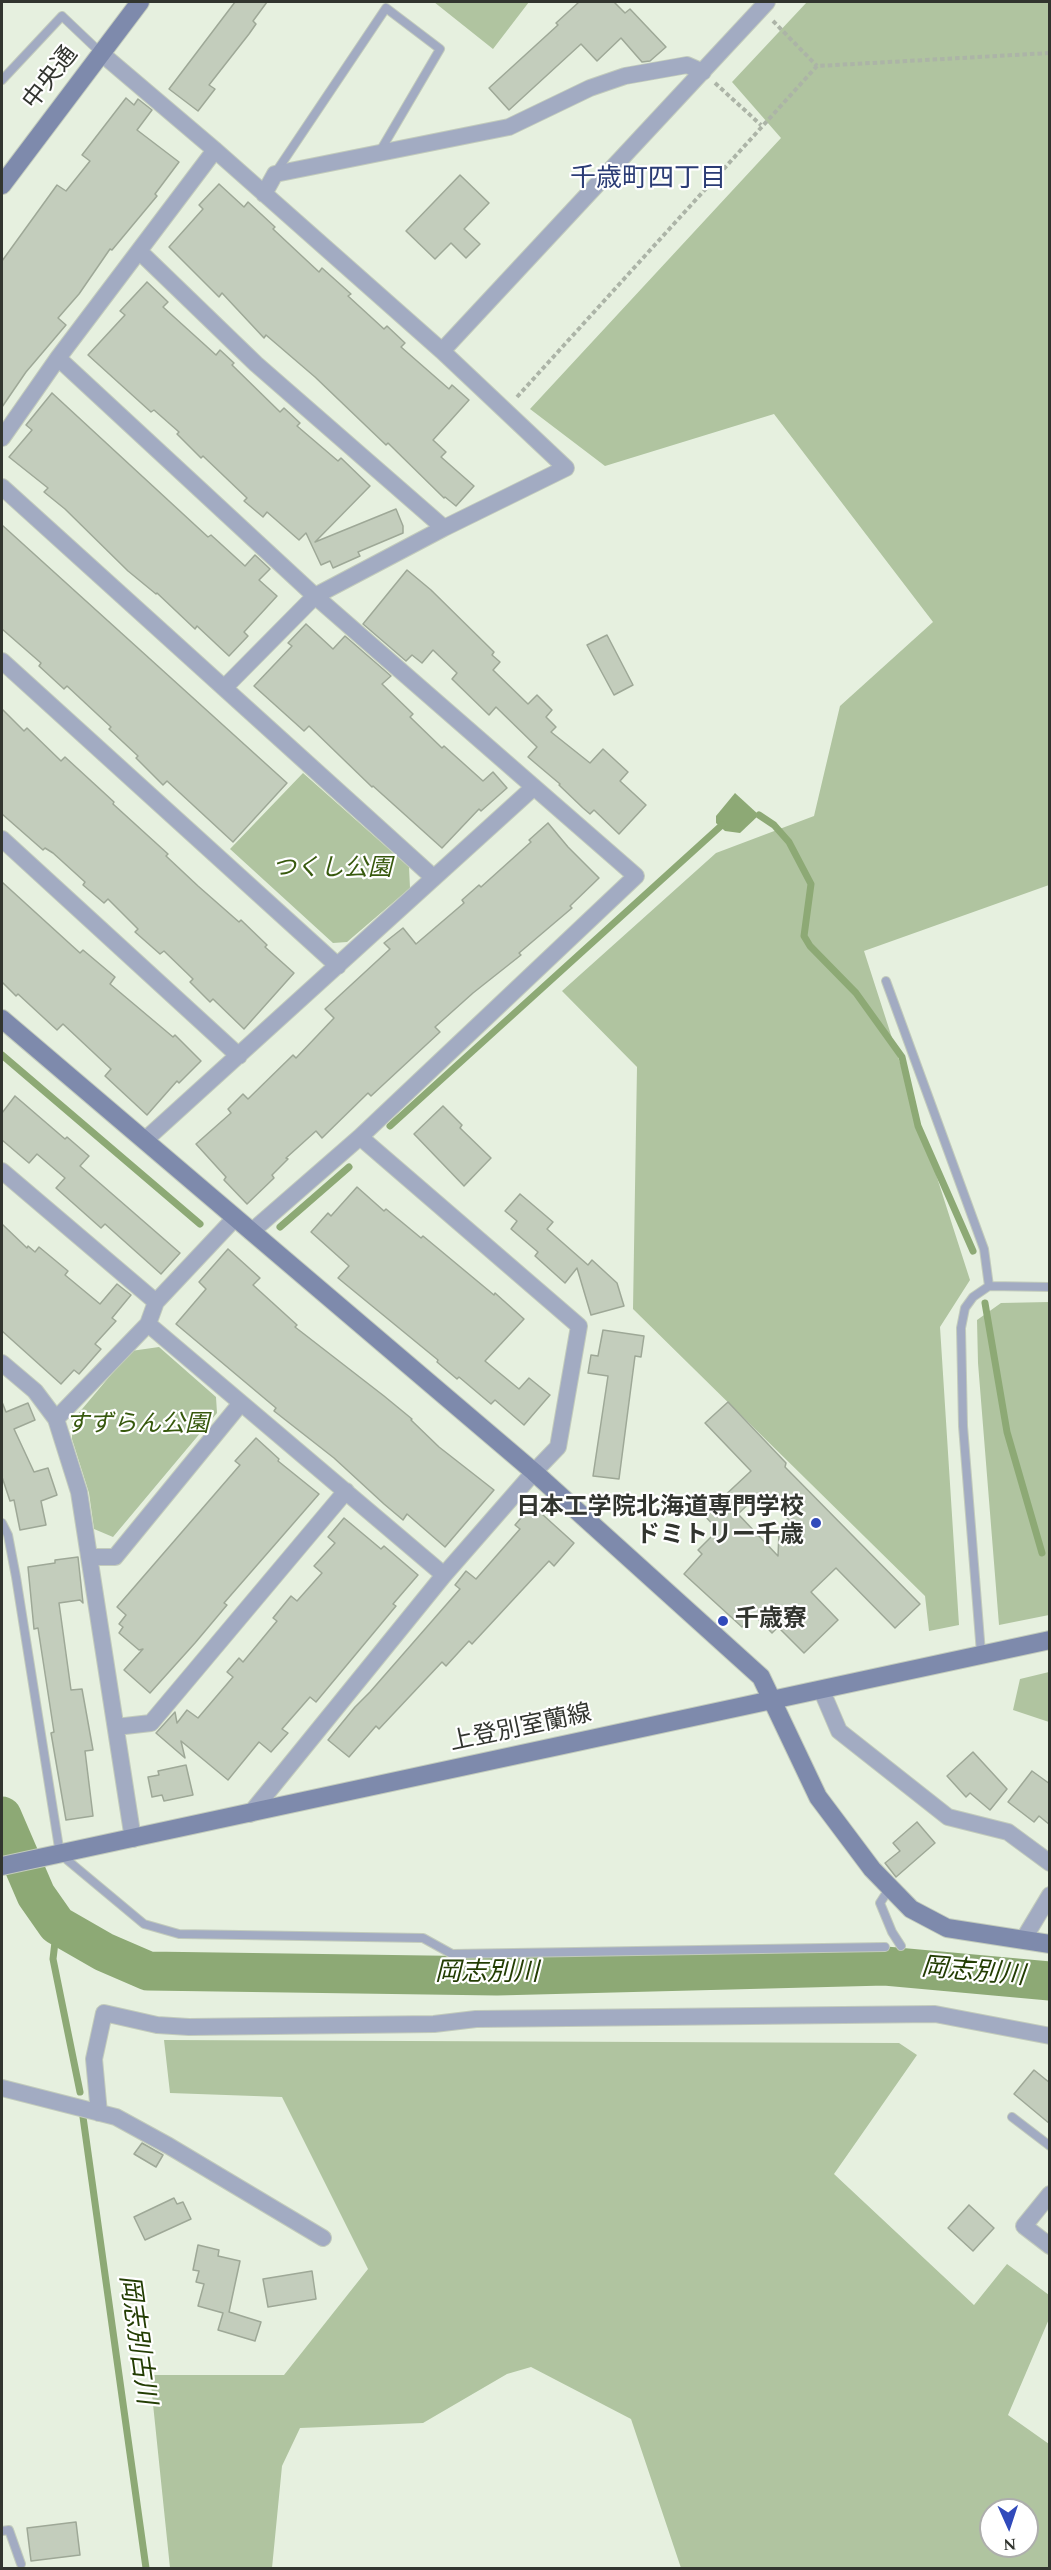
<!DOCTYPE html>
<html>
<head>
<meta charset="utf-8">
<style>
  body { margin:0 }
  #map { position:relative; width:1051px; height:2570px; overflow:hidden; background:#e6f0df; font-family:Spectral,serif }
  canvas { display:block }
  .frame { position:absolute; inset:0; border:3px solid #32352f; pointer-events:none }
  .north { position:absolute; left:979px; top:2498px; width:60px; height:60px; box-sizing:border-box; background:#fff; border:2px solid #adaeac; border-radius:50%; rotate:177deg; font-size:16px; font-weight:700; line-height:24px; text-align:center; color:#32352f }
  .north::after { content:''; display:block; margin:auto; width:21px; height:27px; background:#314abb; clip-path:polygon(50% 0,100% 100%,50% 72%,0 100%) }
</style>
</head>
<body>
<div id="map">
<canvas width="1051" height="2570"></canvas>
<div class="frame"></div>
<div class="north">N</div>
</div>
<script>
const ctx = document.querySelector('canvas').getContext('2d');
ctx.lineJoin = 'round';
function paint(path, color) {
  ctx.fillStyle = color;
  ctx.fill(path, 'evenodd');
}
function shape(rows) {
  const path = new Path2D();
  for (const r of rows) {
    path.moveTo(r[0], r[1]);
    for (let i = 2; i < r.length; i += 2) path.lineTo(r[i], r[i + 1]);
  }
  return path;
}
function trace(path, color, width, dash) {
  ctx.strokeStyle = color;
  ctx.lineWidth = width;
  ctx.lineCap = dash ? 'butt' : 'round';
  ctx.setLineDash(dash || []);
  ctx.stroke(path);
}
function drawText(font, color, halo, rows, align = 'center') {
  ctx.font = font + ' Spectral,"Noto Sans JP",serif';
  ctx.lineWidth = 4.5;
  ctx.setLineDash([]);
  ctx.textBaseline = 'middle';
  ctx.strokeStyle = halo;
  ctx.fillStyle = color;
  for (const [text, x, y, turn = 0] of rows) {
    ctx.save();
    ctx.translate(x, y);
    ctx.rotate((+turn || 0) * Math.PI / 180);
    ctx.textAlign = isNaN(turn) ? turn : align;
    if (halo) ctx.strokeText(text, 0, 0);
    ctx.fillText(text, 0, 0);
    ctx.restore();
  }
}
const green = shape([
  [434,2,529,2,493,49],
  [807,2,1049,2,1049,885,864,951,970,1280,940,1327,959,1625,929,1631,925,1596,633,1309,637,1067,562,991,716,853,814,816,840,706,933,622,774,414,605,466,530,409,781,138,732,82],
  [303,773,409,867,410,888,347,942,333,943,230,849],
  [1049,1302,1049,1615,999,1625,978,1363,977,1320,1001,1303],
  [159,1347,216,1397,217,1413,113,1537,94,1529,89,1493,72,1439,72,1421,131,1351],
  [1049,1672,1049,1722,1013,1710,1020,1679],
  [164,2040,899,2043,917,2055,834,2174,974,2305,1007,2264,1049,2295,1049,2319,1008,2415,1049,2444,1049,2568,681,2568,631,2419,531,2367,507,2374,423,2423,300,2428,282,2466,272,2568,170,2568,150,2375,284,2375,368,2269,282,2097,170,2093],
  [991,2510,1027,2510,1027,2546,991,2546]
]);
const water = shape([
  [735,793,759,815,740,833,725,831,716,823,716,816]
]);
const stream = shape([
  [759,815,774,825,789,842,811,884,804,936,810,946,856,993,902,1057,918,1126,973,1251],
  [2,1055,200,1224],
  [390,1126,722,825],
  [280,1227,349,1167],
  [985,1303,1007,1432,1042,1553],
  [57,1925,53,1959,80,2092],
  [83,2117,146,2568]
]);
const river = shape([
  [2,1816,36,1895,57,1925,104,1952,148,1971,497,1976,885,1966,1050,1981]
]);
const building = shape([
  [235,2,267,2,253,21,256,24,249,34,209,85,215,89,198,111,169,89,235,2],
  [579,2,614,2,625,13,630,9,666,47,650,61,642,62,621,38,597,61,581,44,509,110,489,88,558,25,556,23,579,2],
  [126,98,134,105,138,99,152,110,137,130,179,162,155,194,157,196,112,250,110,249,79,294,58,318,66,325,26,372,2,407,2,261,57,185,66,191,90,161,82,155,126,98],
  [460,175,489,203,464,229,480,244,466,258,451,243,435,259,406,231,460,175],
  [219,184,244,207,248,202,275,227,273,229,319,272,322,268,351,294,348,296,384,329,387,326,405,343,401,347,449,389,452,385,469,400,433,440,446,452,441,457,474,486,456,506,445,497,444,498,388,443,386,445,315,377,266,335,264,338,222,293,219,297,169,247,203,209,199,205,219,184],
  [147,282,168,302,163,307,216,355,220,350,234,363,232,365,280,412,284,408,300,423,297,426,338,461,341,458,370,486,315,542,396,509,403,526,403,533,358,552,360,556,333,568,330,561,321,565,306,533,299,540,267,512,263,517,244,501,247,498,203,456,201,458,177,434,179,432,154,410,151,412,88,355,125,315,120,311,147,282],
  [52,393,208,537,211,535,245,566,255,555,270,569,259,580,277,596,244,632,248,636,229,656,197,626,195,629,157,593,156,594,128,571,65,509,44,492,48,488,9,457,32,430,26,425,52,393],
  [2,525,287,783,233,842,167,781,163,785,136,758,138,756,109,729,111,727,67,686,64,689,39,666,41,663,2,629,2,525],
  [407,570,431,590,494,652,492,655,500,662,493,670,528,704,537,695,552,710,546,717,556,727,551,732,590,763,603,749,628,772,620,781,646,805,619,834,594,810,590,814,583,808,559,785,560,784,528,757,537,747,496,707,489,715,452,679,457,673,433,650,422,663,412,655,406,661,363,624,407,570],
  [306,624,333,649,345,636,391,676,382,684,413,714,410,717,442,748,444,746,483,781,493,772,507,788,481,811,479,809,442,848,373,786,372,787,309,726,304,731,254,686,292,646,288,643,306,624],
  [607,635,633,685,614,695,587,645,607,635],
  [2,709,24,731,27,728,61,761,65,757,114,802,113,804,168,854,166,856,198,886,239,922,241,920,267,945,265,947,294,973,244,1029,213,999,210,1002,190,982,193,979,164,951,160,954,135,932,138,929,108,899,104,903,83,885,85,882,53,853,45,848,43,850,2,814,2,709],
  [548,823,568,847,599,878,570,906,572,908,519,953,521,955,473,993,435,1027,440,1032,371,1096,368,1093,322,1138,316,1131,286,1158,288,1159,272,1175,274,1178,247,1204,224,1180,226,1177,196,1144,231,1113,228,1109,243,1094,248,1099,293,1055,296,1058,334,1018,325,1009,390,949,384,943,403,928,416,944,464,903,462,900,479,885,481,887,531,842,529,840,548,823],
  [2,882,80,953,83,950,115,977,110,984,173,1037,175,1035,201,1061,179,1083,177,1081,147,1115,105,1076,111,1069,63,1024,57,1030,18,994,16,996,2,982,2,882],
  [15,1096,65,1139,67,1137,89,1156,80,1166,180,1253,161,1274,105,1224,101,1228,56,1188,65,1178,37,1154,29,1163,2,1140,2,1113,15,1096],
  [443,1106,462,1125,460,1128,491,1158,464,1186,414,1134,443,1106],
  [357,1187,384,1211,386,1209,421,1238,423,1236,494,1295,495,1293,524,1319,485,1361,519,1389,529,1378,550,1395,524,1425,495,1400,491,1404,459,1377,457,1379,437,1362,438,1360,338,1278,349,1266,311,1232,328,1213,331,1216,357,1187],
  [520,1194,553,1222,547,1229,588,1265,592,1260,617,1283,624,1306,591,1315,577,1268,565,1283,535,1256,538,1252,511,1229,517,1221,505,1211,520,1194],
  [2,1224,27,1248,28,1246,35,1252,39,1247,68,1271,65,1275,100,1304,117,1284,131,1295,112,1318,116,1321,95,1344,101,1349,79,1374,74,1370,61,1384,2,1331,2,1224],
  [228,1249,260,1278,253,1285,297,1325,295,1327,384,1396,412,1419,411,1420,439,1447,494,1490,445,1547,407,1514,403,1520,384,1504,334,1458,274,1411,276,1408,176,1324,206,1289,199,1282,228,1249],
  [603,1330,644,1336,641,1357,635,1356,619,1479,593,1476,608,1376,588,1373,591,1355,598,1356,603,1330],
  [2,1402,6,1412,28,1403,35,1420,14,1429,34,1472,48,1468,57,1495,41,1501,46,1525,20,1530,14,1500,10,1501,2,1477,2,1402],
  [728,1402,786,1463,785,1467,920,1604,895,1628,836,1568,811,1592,838,1620,804,1653,778,1627,772,1633,753,1614,742,1627,684,1574,702,1554,698,1550,718,1530,704,1515,751,1471,705,1423,728,1402],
  [761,1492,803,1534,779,1533,778,1556,738,1514,761,1492],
  [256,1438,279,1459,278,1461,319,1494,224,1603,227,1605,195,1643,150,1693,124,1670,143,1649,139,1650,119,1633,123,1627,119,1624,126,1615,117,1607,240,1465,235,1461,256,1438],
  [532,1505,574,1543,554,1566,549,1561,472,1644,469,1641,446,1666,442,1662,379,1729,376,1726,349,1757,328,1740,355,1707,370,1692,460,1589,455,1585,466,1571,476,1579,520,1529,515,1525,532,1505],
  [344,1518,381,1549,384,1546,418,1575,393,1604,396,1606,316,1702,310,1697,282,1729,288,1733,271,1752,259,1742,228,1780,181,1741,185,1758,156,1733,175,1712,177,1723,187,1710,198,1718,233,1677,227,1672,239,1658,243,1662,277,1621,273,1618,291,1596,297,1601,322,1573,314,1566,335,1543,328,1537,344,1518],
  [78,1557,83,1603,80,1600,59,1603,71,1690,82,1689,93,1750,85,1751,93,1816,66,1820,51,1733,54,1732,38,1628,34,1629,28,1567,55,1563,55,1560,78,1557],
  [973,1752,1007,1789,990,1810,970,1793,966,1797,947,1776,973,1752],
  [186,1765,193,1795,164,1801,162,1795,152,1797,148,1777,159,1775,158,1771,186,1765],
  [1032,1771,1050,1784,1050,1825,1039,1816,1034,1822,1008,1802,1032,1771],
  [917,1822,935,1843,896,1877,885,1863,900,1851,893,1843,917,1822],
  [1034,2070,1050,2083,1050,2124,1014,2094,1034,2070],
  [142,2143,163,2155,156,2167,134,2154,142,2143],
  [174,2198,177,2204,183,2202,191,2219,145,2240,134,2217,174,2198],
  [969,2205,994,2228,973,2251,948,2228,969,2205],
  [198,2245,219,2250,218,2256,240,2261,229,2312,261,2322,255,2341,218,2330,223,2313,198,2306,204,2284,196,2282,199,2271,193,2270,198,2245],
  [312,2271,316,2299,268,2307,263,2279,312,2271],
  [76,2522,80,2555,31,2561,27,2528,76,2522]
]);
const path = shape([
  [773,21,817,66],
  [715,83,761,125],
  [517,397,817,66,1050,53]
]);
const lane = shape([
  [2,80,62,16,102,54],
  [276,172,386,8,440,49,379,153],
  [886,981,984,1249,989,1286,973,1297,965,1308,961,1328,963,1426,981,1653],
  [989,1286,1050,1287],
  [2,1523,8,1535,16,1577,60,1854,144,1924,179,1934,423,1938,452,1954,885,1947],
  [889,1889,880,1903,892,1932,901,1946],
  [1012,2117,1050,2146],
  [2,2531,9,2530,21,2564]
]);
const street = shape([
  [102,54,215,150,442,351,566,468,444,528,315,596,224,688],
  [264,194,275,174,509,127,590,88,625,76,687,65,703,72],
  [139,251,256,364,444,528],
  [442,351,767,2],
  [58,358,315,596,636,876,360,1137,251,1232],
  [2,438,58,358,215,150],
  [2,487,434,878],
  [2,661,338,966],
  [2,839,239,1056],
  [145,1140,534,787],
  [2,1171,156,1302],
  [148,1324,444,1575],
  [2,1363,35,1391,56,1419,79,1492,133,1839],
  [56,1419,148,1324,156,1302,235,1218],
  [89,1557,115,1557,241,1403],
  [821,1689,839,1731,948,1817,1008,1832,1050,1863],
  [116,1727,151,1723,346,1491],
  [250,1814,444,1575,534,1472,558,1447,579,1326,360,1137],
  [1023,1940,1050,1895],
  [2,2088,116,2117,169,2146,323,2238],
  [99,2113,94,2059,104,2013,157,2025,189,2027,434,2024,476,2019,935,2014,1050,2036],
  [1050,2194,1024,2226,1050,2246]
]);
const secondary = shape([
  [2,185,140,2],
  [2,1019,534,1472,761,1677,818,1797,872,1869,911,1909,947,1928,1050,1944],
  [2,1866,1050,1640]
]);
const markers = [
  [816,1523,6,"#314abb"],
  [723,1621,6,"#314abb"]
];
const streetNames = [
  ["中央通",52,79,-52],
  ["上登別室蘭線",521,1730,-12]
];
const parkNames = [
  ["つくし公園",332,870],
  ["すずらん公園",137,1426]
];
const poiNames = [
  ["日本工学院北海道専門学校",804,1509],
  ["ドミトリー千歳",804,1537],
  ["千歳寮",735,1621,"left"]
];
const neighbourhoodNames = [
  ["千歳町四丁目",648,181]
];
const waterNames = [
  ["岡志別川",973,1974,5],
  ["岡志別川",487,1975],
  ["岡志別古川",135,2340,82]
];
paint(green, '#b0c4a0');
paint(water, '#8da975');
trace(stream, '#8da975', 7);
trace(river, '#8da975', 39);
paint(building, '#c3cdbc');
trace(building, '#9ea897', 1.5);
trace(lane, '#c2cbbc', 10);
trace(street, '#c2cbbc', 18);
trace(secondary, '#c2cbbc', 20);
trace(path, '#acb4a7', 4, [4.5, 3]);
trace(lane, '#a2abc2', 8);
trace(street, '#a2abc2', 16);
trace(secondary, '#7e8aac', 18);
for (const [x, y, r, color] of markers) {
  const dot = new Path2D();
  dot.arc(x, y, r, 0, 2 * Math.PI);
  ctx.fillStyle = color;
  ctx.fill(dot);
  trace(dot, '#fff', 2);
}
drawText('24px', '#32352f', '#fff', streetNames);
drawText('italic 24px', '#37590d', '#fff', parkNames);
drawText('bold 24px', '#32352f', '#fff', poiNames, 'right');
drawText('26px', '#2b3c75', '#fff', neighbourhoodNames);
drawText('italic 26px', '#233d03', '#fff', waterNames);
</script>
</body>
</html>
